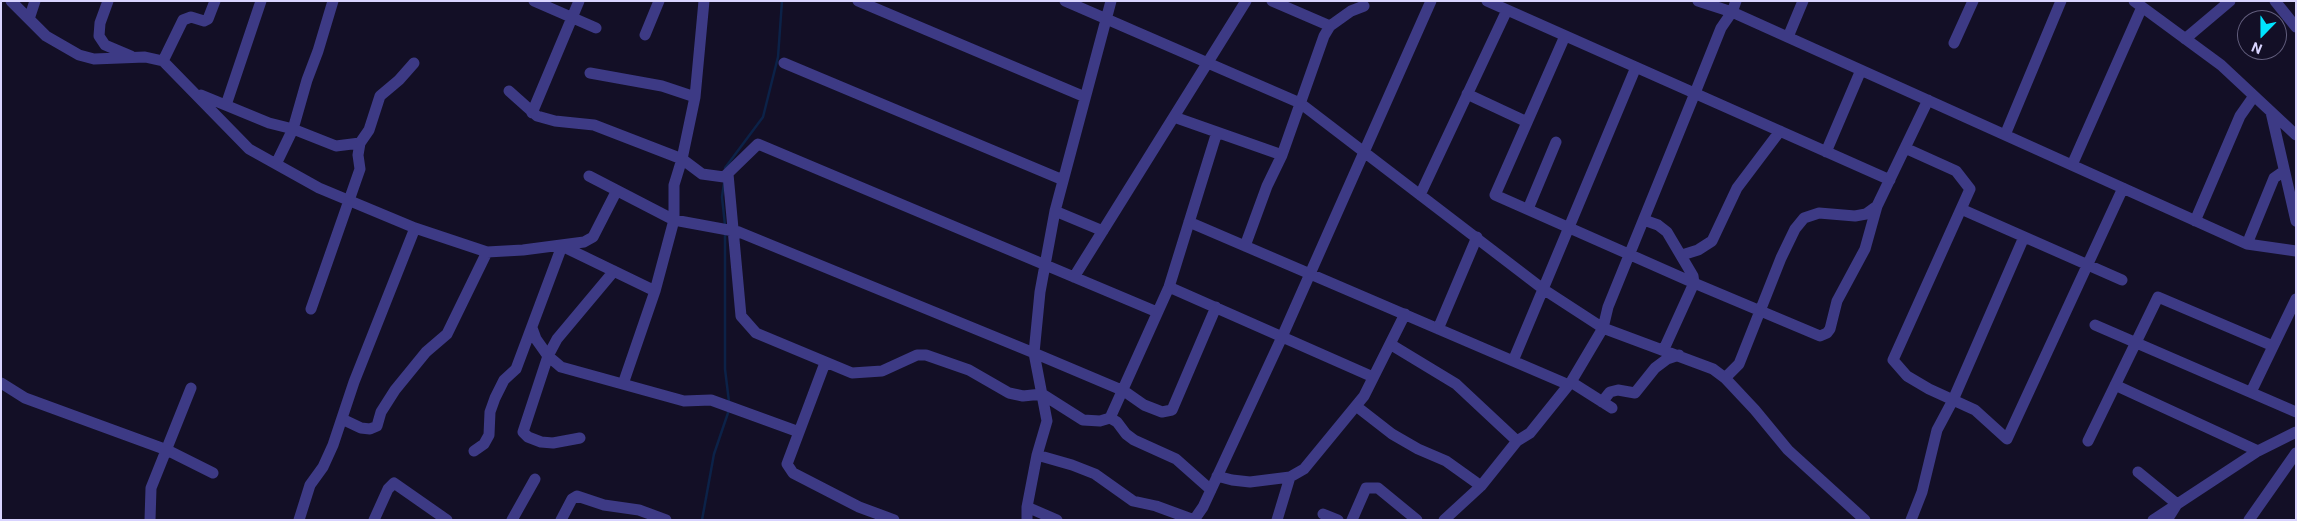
<!DOCTYPE html>
<html>
<head>
<meta charset="utf-8">
<style>
  body { margin:0 }
  #map { position:relative; width:2297px; height:521px; overflow:hidden; background:#130f26; font-family:Roboto,sans-serif }
  canvas { display:block }
  .frame { position:absolute; inset:0; border:2px solid #d9d4ff; pointer-events:none }
  .north { position:absolute; left:2237px; top:10px; width:50px; height:50px; box-sizing:border-box; background:#130f26; border:1px solid #625e7d; border-radius:50%; rotate:202deg; font-size:14px; font-weight:700; line-height:20px; text-align:center; color:#d9d4ff }
  .north::after { content:''; display:block; margin:auto; width:18px; height:22px; background:#00e5ff; clip-path:polygon(50% 0,100% 100%,50% 72%,0 100%) }
</style>
</head>
<body>
<div id="map">
<canvas width="2297" height="521"></canvas>
<div class="frame"></div>
<div class="north">N</div>
</div>
<script>
const ctx = document.querySelector('canvas').getContext('2d');
ctx.lineJoin = 'round';
function shape(rows) {
  const path = new Path2D();
  for (const r of rows) {
    path.moveTo(r[0], r[1]);
    for (let i = 2; i < r.length; i += 2) path.lineTo(r[i], r[i + 1]);
  }
  return path;
}
function trace(path, color, width, dash) {
  ctx.strokeStyle = color;
  ctx.lineWidth = width;
  ctx.lineCap = dash ? 'butt' : 'round';
  ctx.setLineDash(dash || []);
  ctx.stroke(path);
}
const stream = shape([
  [725,168,763,117,778,57,782,1],
  [724,183,722,197,725,225],
  [725,233,725,369,729,402],
  [702,520,714,454,729,410]
]);
const minor = shape([
  [11,1,46,36,79,55,94,59,145,57,163,61,249,149,319,188,415,228,487,252,523,250,584,242,593,237,616,192],
  [108,1,100,23,99,36,105,45,131,56],
  [534,1,596,28],
  [858,1,1085,97],
  [1065,1,1300,103,1543,289,1603,328,1713,369,1725,378,1755,410,1788,450,1865,520],
  [1272,1,1330,26],
  [1487,1,1890,180],
  [1698,1,1732,12,2247,244,2296,251],
  [2134,1,2221,65,2296,135],
  [2275,1,2296,27],
  [29,19,35,1],
  [645,35,659,1],
  [1565,36,1495,195,1694,283,1664,349],
  [1788,37,1803,1],
  [2185,39,2230,1],
  [1954,43,1973,1],
  [163,61,183,20,191,17,204,21,208,19,215,1],
  [784,63,1063,180],
  [590,73,662,86,695,97],
  [509,91,537,116,555,121,594,125,682,159,702,174,724,177,758,144,1157,312],
  [1467,94,1527,122],
  [201,95,269,123,293,129,336,146,360,143],
  [226,105,261,1],
  [2271,112,2296,221],
  [532,113,579,1],
  [1174,117,1282,155],
  [2005,135,2061,1],
  [1905,148,1956,171,1970,189,1893,360,1907,376,1929,389,1975,410,2007,439,2123,188],
  [1826,152,1861,70],
  [276,164,293,129,307,80,318,51,333,1],
  [2072,165,2142,7],
  [728,174,741,316,756,333,852,373,882,371,917,355,926,355,969,370,1009,393,1023,396,1042,394,1083,420,1100,421,1110,418,1117,422,1126,434,1134,440,1176,459,1211,490],
  [589,176,674,220,739,232,1034,353,1124,391,1144,405,1162,412,1172,410,1216,307],
  [1420,195,1507,10],
  [1528,209,1556,142],
  [1961,209,2122,280],
  [1055,211,1103,231],
  [1644,220,1658,225,1667,232,1693,276,1694,283,1820,336,1827,333,1830,329,1837,301,1865,249,1877,206],
  [2195,221,2240,116,2254,96],
  [1189,222,1569,385],
  [2247,244,2274,178,2284,171],
  [1245,246,1267,186,1282,155,1324,36,1330,26,1351,11,1364,6],
  [1682,255,1698,250,1712,241,1737,188,1780,131],
  [1074,277,1246,1],
  [1169,287,1373,377],
  [311,309,360,169,358,155,360,143,369,130,380,96,399,80,414,63],
  [2095,325,2296,412],
  [532,328,536,339,548,356,561,367,684,401,711,400,799,432],
  [1438,329,1477,237],
  [1390,344,1456,384,1517,441],
  [1513,361,1636,67],
  [825,363,787,464,793,473,859,507,894,520],
  [1725,378,1739,364,1781,258,1795,229,1804,218,1819,213,1855,216,1866,214,1877,206,1928,100],
  [1571,382,1612,408],
  [1,383,25,398,167,450,213,473],
  [623,384,655,291,674,220,674,185,682,159,695,97,704,1],
  [2115,385,2258,451],
  [2251,392,2296,299],
  [1602,402,1610,392,1618,390,1635,393,1655,368,1667,359,1679,355],
  [1356,406,1392,434,1418,449,1446,461,1481,486],
  [1110,418,1169,287,1217,132],
  [342,419,361,428,370,429,377,426,381,412,395,390,426,352,447,334,487,252],
  [580,438,553,443,541,442,528,437,523,432,548,356,557,339,614,271],
  [2088,441,2158,297,2273,346],
  [474,451,484,444,489,435,490,412,495,398,504,380,516,369,562,246,655,291],
  [1037,455,1072,465,1095,474,1133,501,1156,506,1194,520,1203,507,1282,337,1431,1],
  [2138,472,2177,504,2167,520],
  [1217,476,1232,480,1250,482,1290,477,1304,469,1364,396,1405,314],
  [1027,507,1057,520],
  [1323,514,1338,520],
  [150,520,151,488,191,388],
  [299,520,310,485,323,467,333,445,354,382,415,228],
  [374,520,388,489,394,483,447,520],
  [512,520,535,479],
  [561,520,572,499,577,496,604,505,639,510,666,520],
  [1027,520,1027,507,1037,455,1047,421,1034,353,1040,292,1055,211,1111,1],
  [1277,520,1290,477],
  [1352,520,1366,488,1378,488,1417,520],
  [1444,520,1481,486,1517,441,1530,433,1571,382,1603,328,1608,307,1695,93,1721,28,1732,12,1736,1],
  [1911,520,1922,492,1937,430,1953,400,2024,237],
  [2153,520,2258,451,2296,432],
  [2249,520,2296,453]
]);
trace(stream, '#0c2248', 2.5);
trace(minor, '#3d3a85', 11);
</script>
</body>
</html>
